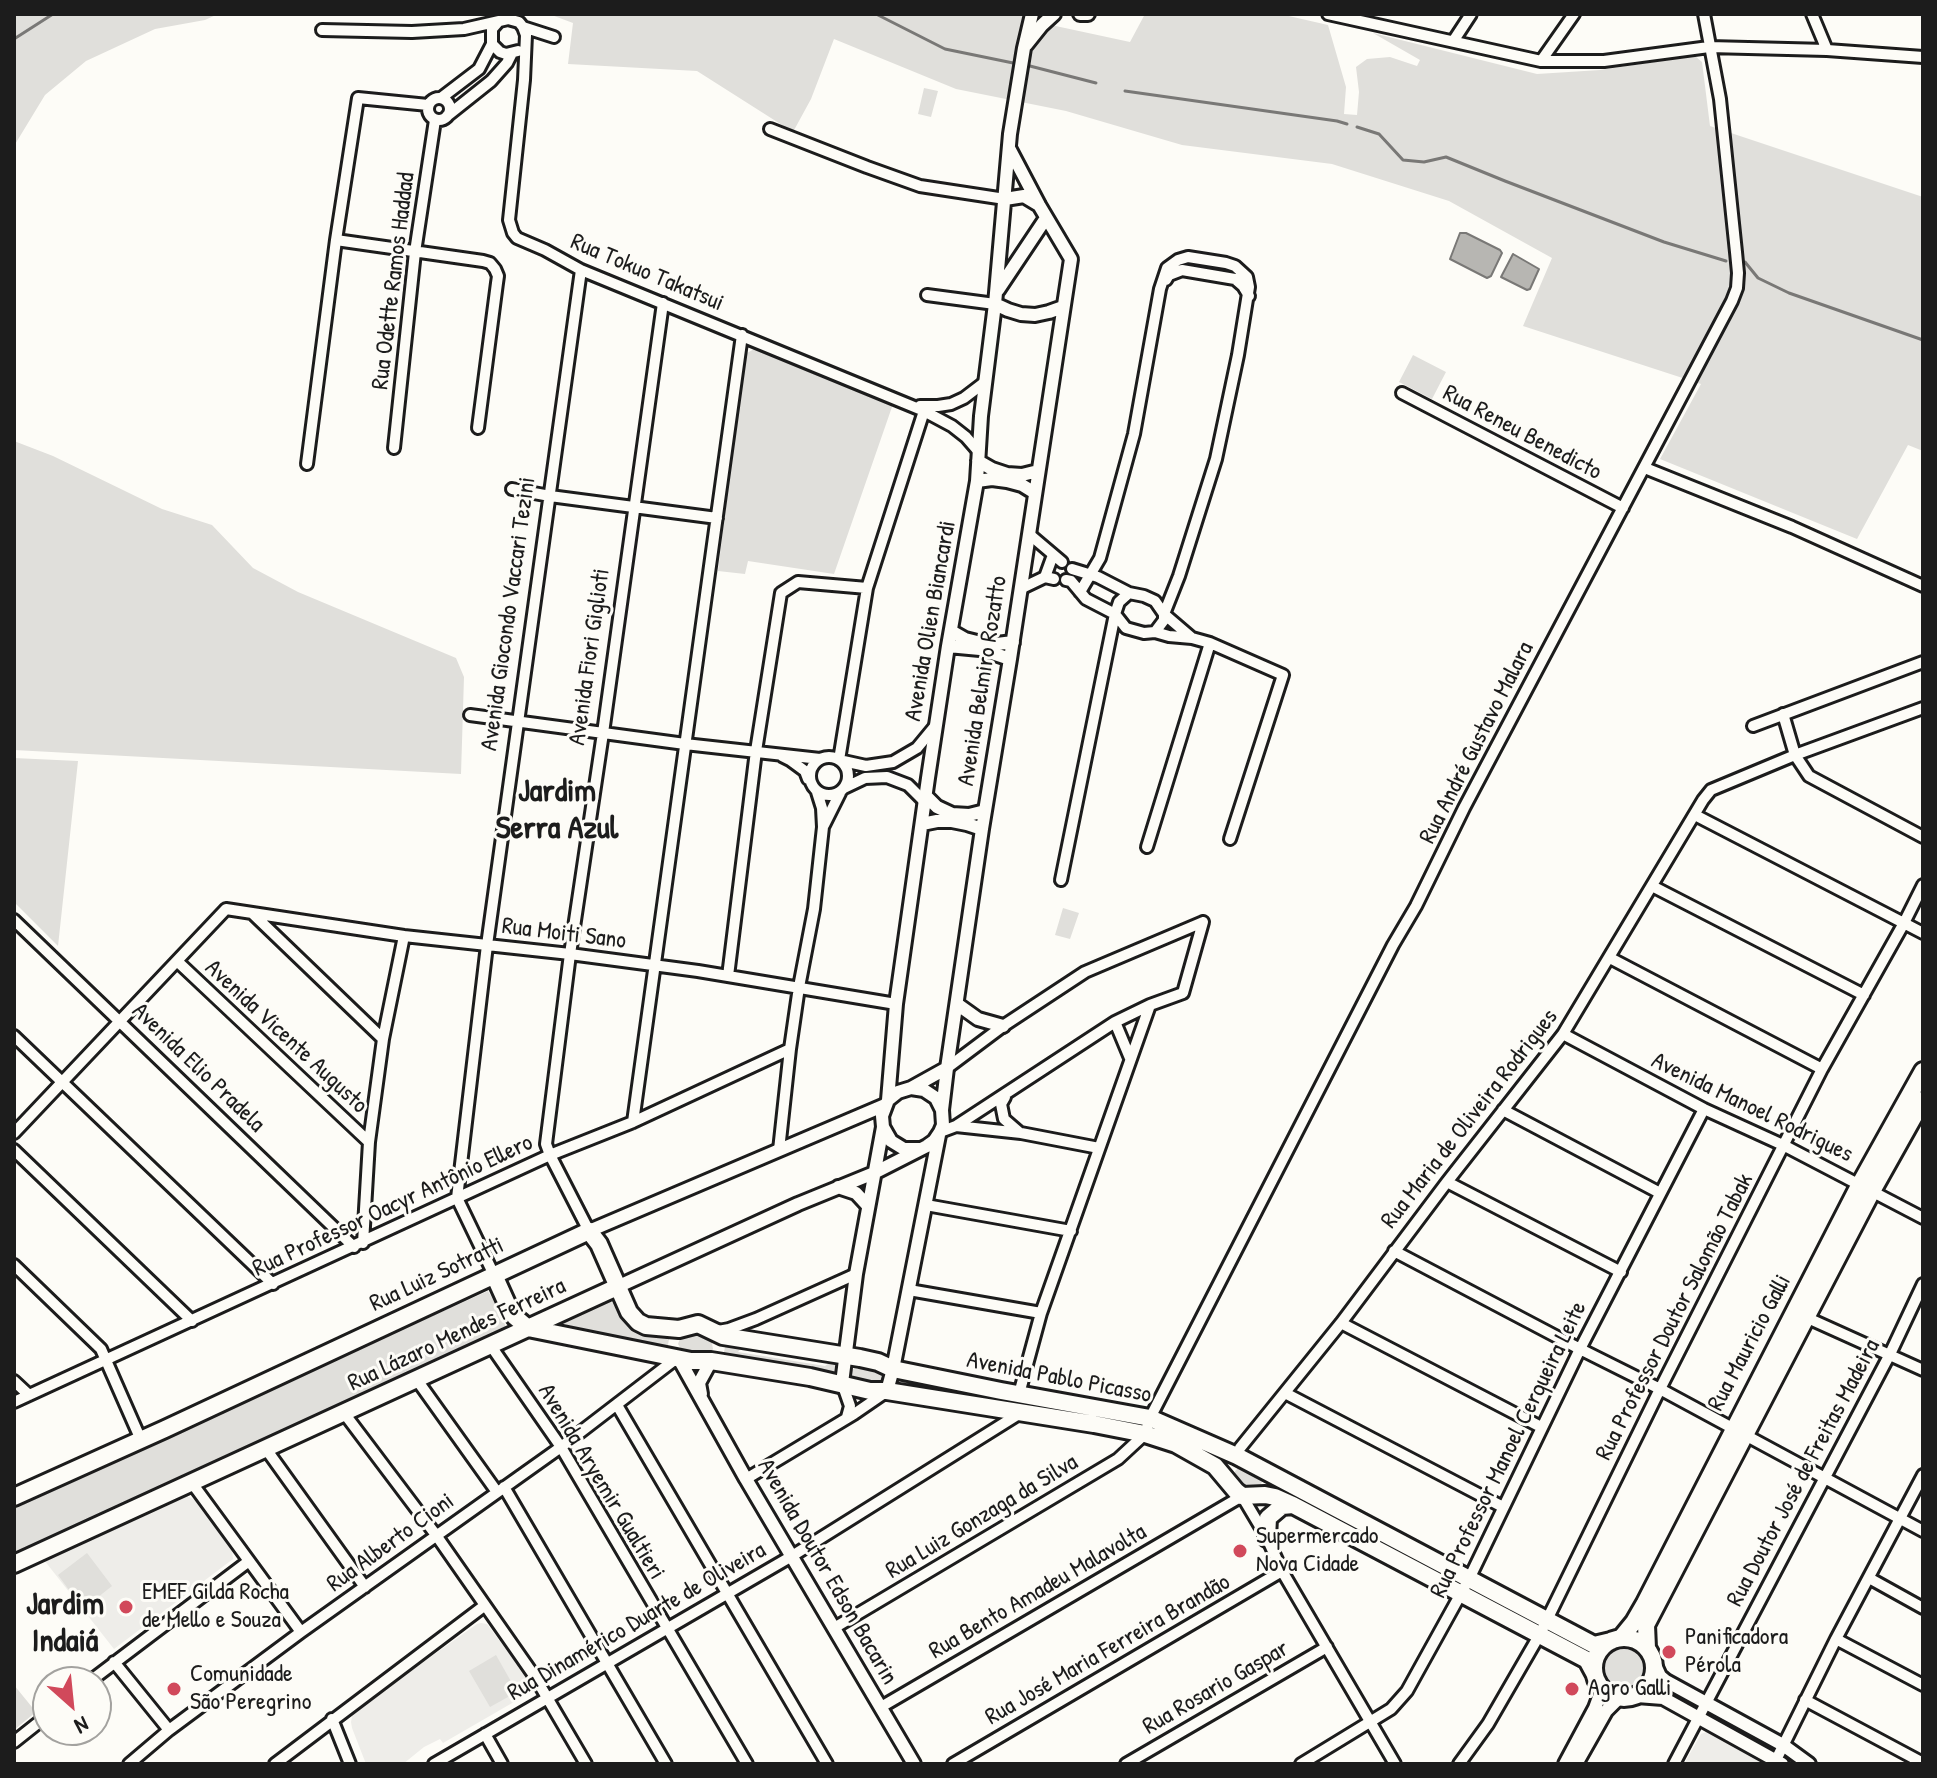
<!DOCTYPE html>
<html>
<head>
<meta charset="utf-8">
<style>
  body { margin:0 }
  #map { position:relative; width:1937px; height:1778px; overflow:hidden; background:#fdfcf7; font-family:"Patrick Hand",sans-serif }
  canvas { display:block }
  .frame { position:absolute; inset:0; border:16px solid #1c1c1c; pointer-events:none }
  .north { position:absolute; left:32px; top:1666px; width:80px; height:80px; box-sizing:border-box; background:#fdfcf7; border:2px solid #a3a29f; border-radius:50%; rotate:153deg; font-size:22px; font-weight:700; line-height:32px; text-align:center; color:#1c1c1c }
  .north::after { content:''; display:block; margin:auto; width:28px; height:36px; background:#d1495b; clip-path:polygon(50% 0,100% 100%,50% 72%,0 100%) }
</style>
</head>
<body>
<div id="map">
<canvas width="1937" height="1778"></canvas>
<div class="frame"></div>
<div class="north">N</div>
</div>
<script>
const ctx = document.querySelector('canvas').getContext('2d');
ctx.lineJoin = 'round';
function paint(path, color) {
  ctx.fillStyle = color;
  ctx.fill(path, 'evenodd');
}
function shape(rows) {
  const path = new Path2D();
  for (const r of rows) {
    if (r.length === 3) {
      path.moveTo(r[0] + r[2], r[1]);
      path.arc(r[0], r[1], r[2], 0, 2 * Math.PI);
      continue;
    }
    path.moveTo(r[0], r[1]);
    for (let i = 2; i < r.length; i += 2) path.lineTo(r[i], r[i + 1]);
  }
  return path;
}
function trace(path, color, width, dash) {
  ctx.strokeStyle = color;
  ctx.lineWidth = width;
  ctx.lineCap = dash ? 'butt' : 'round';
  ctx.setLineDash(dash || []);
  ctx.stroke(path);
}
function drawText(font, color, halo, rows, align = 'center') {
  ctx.font = font + ' "Patrick Hand",sans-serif';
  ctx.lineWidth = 6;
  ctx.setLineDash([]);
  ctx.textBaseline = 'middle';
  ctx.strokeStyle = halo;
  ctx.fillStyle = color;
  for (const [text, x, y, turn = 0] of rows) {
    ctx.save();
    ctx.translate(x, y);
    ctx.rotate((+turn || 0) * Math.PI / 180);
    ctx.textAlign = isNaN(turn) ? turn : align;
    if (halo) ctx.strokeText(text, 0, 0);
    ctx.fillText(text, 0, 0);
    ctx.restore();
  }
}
const built = shape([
  [187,1496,195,1500,232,1550,233,1559,114,1649,44,1560,47,1555,51,1553],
  [481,1623,487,1624,529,1680,530,1690,526,1695,443,1743,440,1739,424,1747,403,1764,366,1764,352,1728,351,1722,353,1712,477,1624],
  [1709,1731,1731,1741,1768,1764,1684,1764,1701,1734]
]);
const green = shape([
  [14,14,218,14,205,20,155,29,86,61,45,95,14,146],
  [549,14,1039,14,1051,25,1130,42,1145,14,1280,14,1328,25,1346,87,1344,114,1357,115,1359,92,1356,67,1367,59,1390,57,1417,66,1420,60,1373,33,1537,74,1600,70,1695,56,1702,62,1710,126,1923,197,1923,451,1908,445,1857,539,1660,459,1701,384,1523,326,1552,258,1449,201,1332,164,1182,145,1066,111,956,89,834,39,811,99,793,132,697,71,568,64,573,23],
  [924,88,938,91,931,117,918,114],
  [756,348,763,349,893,404,834,574,748,561,745,574,718,571,743,362,747,353],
  [1413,355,1446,372,1432,399,1399,382],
  [14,441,53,456,162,509,212,525,253,568,298,592,456,658,464,677,461,774,14,750],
  [14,758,78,761,58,946,14,902],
  [1063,908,1079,913,1070,939,1055,935],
  [488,1291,498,1308,506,1327,503,1332,14,1554,14,1503],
  [604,1300,617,1304,629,1326,636,1330,667,1336,669,1339,668,1345,664,1346,613,1336,558,1328,550,1323],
  [691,1329,711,1338,713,1349,710,1354,688,1356,681,1349,678,1344,681,1336],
  [726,1342,743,1346,738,1352,825,1366,834,1360,837,1364,835,1377,723,1357],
  [858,1365,878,1369,883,1380,874,1385,852,1381,850,1372],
  [895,1375,1138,1421,1137,1424,892,1386],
  [1241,1466,1257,1474,1260,1478,1262,1482,1259,1489,1255,1491,1242,1487,1235,1480,1235,1471],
  [87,1553,112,1586,83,1609,58,1575],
  [1625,1668,24],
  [496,1655,517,1692,490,1707,469,1671],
  [14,1685,36,1712,14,1730]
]);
const water = shape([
  [1460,233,1466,233,1500,250,1502,253,1491,276,1487,278,1450,259,1460,233],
  [1513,254,1539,269,1530,289,1527,290,1501,277,1513,254]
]);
const stream = shape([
  [876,14,945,49,1018,64],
  [14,39,53,14],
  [1026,65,1096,83],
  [1125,91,1337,121,1347,124],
  [1357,127,1379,134,1403,160,1424,162,1446,157,1505,181,1664,242,1726,261],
  [1745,262,1758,278,1789,293,1923,340]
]);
const minor = shape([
  [1328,14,1541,61,1604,61,1709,47,1827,50,1923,57],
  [1812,14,1827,50],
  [523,27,526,35,524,80,509,220,513,233,517,238,545,250,581,270,924,411,952,426,966,437,979,452],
  [322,30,412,32,464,29,508,19,519,22,523,27,554,37],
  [1454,40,1471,14],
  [492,44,500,52,506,54,518,51],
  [1541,61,1574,14],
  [439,109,11],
  [441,98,479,69,492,44,492,29,499,21],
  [447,116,491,81,507,63,512,53],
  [770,129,867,167,920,186,1005,199],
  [336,240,483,261,490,263,495,269,498,276,497,283,478,428],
  [1166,280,1169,275,1182,270,1229,278,1235,279,1243,286,1249,296],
  [927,295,995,304],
  [1402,393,1623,508],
  [920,406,938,406,951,404,964,398,985,382],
  [924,411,867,588,839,760,866,766,893,762,917,748,936,725],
  [394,448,415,252,435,120],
  [307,464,336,240,358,98,428,105],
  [1645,468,1792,527,1923,586],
  [512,489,550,496,717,518],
  [1029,534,1062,562],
  [1072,569,1098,577,1129,593],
  [1045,577,1053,555],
  [1020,589,1045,577,1054,579],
  [1080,592,1100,558,1134,434,1160,289,1167,268,1178,260,1188,257,1226,263,1235,266,1247,277,1249,287,1238,355,1216,459,1179,576,1164,614,1164,620,1155,632,1144,633,1126,628,1115,614,1119,602,1129,593,1144,596,1155,601,1164,614,1192,638],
  [1155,632,1169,636,1192,638,1210,643,1283,675,1230,839],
  [1783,714,1795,755,1809,776,1923,837],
  [470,715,685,744,820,759],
  [1753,726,1923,662],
  [782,756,790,760,805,771,808,779],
  [829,776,19],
  [844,788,865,778,887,777,908,785,925,802],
  [1695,815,1923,933],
  [824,825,840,793],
  [1147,847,1210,643],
  [1061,880,1115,614,1086,599,1071,581,1066,580],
  [1652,886,1864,995],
  [253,914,383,1039],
  [14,920,354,1247],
  [1610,958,1822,1069],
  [177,961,369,1142],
  [728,976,756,751,781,593,798,582,867,588],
  [1115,1022,1130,1058],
  [1563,1034,1704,1109,1785,1146,1923,1218],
  [14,1036,273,1284],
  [947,1068,1003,1026,1085,972,1203,922],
  [1005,1097,1001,1104,1004,1119,1019,1132],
  [1503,1110,1660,1193],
  [633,1122,742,335],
  [956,1126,1021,1133,1099,1148],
  [940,1132,956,1126,1115,1022,1150,1005,1183,993,1203,922],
  [14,1133,226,909,404,936,570,954,698,971,896,1004],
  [14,1150,192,1321],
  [779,1150,790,1049,799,987,814,909,823,827,822,808,817,792],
  [1447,1182,1621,1272],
  [926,1205,1071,1231],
  [589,1231,550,1155,546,1144,570,954,603,733,663,303],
  [363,1243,369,1142,383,1039,404,936],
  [1394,1251,1580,1349,1660,1389,1923,1531],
  [14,1265,101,1349,141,1440],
  [494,1275,457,1198,487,945,581,270],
  [909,1290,1041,1313],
  [1801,1315,1923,1370],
  [1341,1323,1541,1427],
  [718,1331,729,1329,756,1319,856,1274],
  [491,1346,561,1447,747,1764],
  [417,1380,497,1492],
  [14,1381,29,1395],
  [842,1383,850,1406,847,1417],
  [1285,1393,1503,1507],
  [1019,1394,1041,1313,1150,1005],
  [14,1402,550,1155,633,1122,790,1049],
  [617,1405,827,1764],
  [344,1413,436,1535,535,1677,586,1764],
  [266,1449,365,1587],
  [1237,1456,1240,1448,1341,1323,1447,1182,1563,1034,1703,800,1711,790,1795,755,1923,708],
  [746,1479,854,1414,886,1392],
  [192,1483,301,1632],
  [504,1487,666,1764],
  [1869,1578,1923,1608],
  [834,1628,1118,1459,1145,1434,1150,1418,1393,945,1416,906,1464,808,1732,301,1737,288,1738,273,1736,252,1720,99,1704,14],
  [1836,1639,1923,1685],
  [114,1662,169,1730],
  [89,1682,249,1561],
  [1805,1700,1923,1763],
  [881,1707,1242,1496,1267,1538,1282,1571,1395,1764],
  [332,1719,350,1764],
  [485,1734,502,1764],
  [14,1742,48,1715],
  [1776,1760,1836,1639,1923,1475],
  [129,1764,169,1730,301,1632,561,1447,677,1358],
  [275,1764,484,1606],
  [434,1764,792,1556,1022,1412],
  [953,1764,1282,1571],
  [1126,1764,1327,1647],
  [1301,1764,1391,1709,1407,1691,1469,1579,1580,1349,1704,1109],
  [1459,1764,1488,1724,1540,1634,1660,1389,1822,1069,1904,923,1923,885],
  [1674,1764,1890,1354,1923,1284]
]);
const tertiary = shape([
  [1080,14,1088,14],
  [1026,45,1042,25,1054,14],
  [1005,199,1024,196,1039,205],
  [998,290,1046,218],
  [995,304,1008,310,1021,314,1035,315,1049,312,1063,307],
  [978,461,992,469,1007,474,1022,475,1038,471],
  [977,481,992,479,1007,481,1022,485,1035,493],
  [951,631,965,639,981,643,997,644,1013,642],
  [948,646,980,649,1010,659],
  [926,796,937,807,952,814,969,815,985,811],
  [922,824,937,821,952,821,967,824,982,829],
  [957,1004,978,1019,1003,1026],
  [911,1088,947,1068],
  [888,1100,896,1004,928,778,948,646,977,481,981,416,995,304,1010,134,1024,48,1032,14],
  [942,1110,947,1068,982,829,1010,659,1071,259,1039,205,1009,148],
  [838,1187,856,1193,868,1206],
  [589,1231,885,1105],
  [617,1287,798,1204,874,1173,927,1146,934,1141,940,1132,943,1125,942,1110,936,1098,924,1090,911,1088,898,1092,888,1100,882,1116,883,1127,891,1141,904,1149,920,1149],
  [678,1357,746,1479,914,1764],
  [842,1383,856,1274,883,1127],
  [887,1391,893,1369,939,1135],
  [701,1394,699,1383,711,1361],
  [1655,1665,1660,1676,1666,1681,1783,1745,1809,1764],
  [1637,1696,1663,1698,1782,1764],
  [1565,1764,1595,1708,1602,1689],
  [1576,1764,1606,1711,1619,1698]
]);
const primary = shape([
  [494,1275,508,1306,515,1317,528,1328,691,1361,711,1361,810,1377,870,1391,887,1391,1094,1424,1145,1434,1176,1444,1215,1466,1236,1491,1242,1496,1265,1495,1275,1497,1293,1505,1587,1660,1594,1673],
  [14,1497,165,1429,589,1231,599,1244,629,1312,638,1322,646,1326,679,1329,698,1324,723,1336,860,1358,878,1362,893,1369,1001,1391,1150,1418,1237,1456,1594,1645,1611,1641],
  [1267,1538,1268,1518,1282,1506,1293,1505],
  [14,1564,617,1287],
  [1624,1668,30],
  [1621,1638,1634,1622,1645,1603,1860,1184,1923,1071],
  [1647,1648,1646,1625,1872,1191,1923,1100]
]);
const markers = [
  [1240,1551,8,"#d1495b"],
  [126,1607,8,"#d1495b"],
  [1669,1652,8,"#d1495b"],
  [174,1689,8,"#d1495b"],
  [1572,1689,8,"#d1495b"]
];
const streetNames = [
  ["Rua Tokuo Takatsui",647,273,23],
  ["Rua Odette Ramos Haddad",394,281,-83],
  ["Rua Reneu Benedicto",1522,433,28],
  ["Avenida Giocondo Vaccari Tezini",509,614,-82],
  ["Avenida Olien Biancardi",931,621,-80],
  ["Avenida Fiori Giglioti",590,657,-82],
  ["Avenida Belmiro Rozatto",983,681,-81],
  ["Rua André Gustavo Malara",1477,743,-63],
  ["Rua Moiti Sano",564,934,7],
  ["Avenida Vicente Augusto",286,1037,43],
  ["Avenida Elio Pradela",198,1068,44],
  ["Avenida Manoel Rodrigues",1752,1108,26],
  ["Rua Maria de Oliveira Rodrigues",1470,1119,-52],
  ["Rua Professor Oacyr Antônio Ellero",393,1206,-25],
  ["Rua Luiz Sotratti",437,1275,-25],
  ["Rua Professor Doutor Salomão Tabak",1675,1317,-63],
  ["Rua Lázaro Mendes Ferreira",457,1335,-25],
  ["Rua Mauricio Galli",1750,1343,-62],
  ["Avenida Pablo Picasso",1059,1378,11],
  ["Rua Professor Manoel Cerqueira Leite",1509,1450,-64],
  ["Rua Doutor José de Freitas Madeira",1804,1473,-62],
  ["Avenida Aryemir Gualtieri",601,1482,59],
  ["Rua Luiz Gonzaga da Silva",982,1517,-31],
  ["Rua Alberto Cioni",391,1543,-36],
  ["Avenida Doutor Edson Bacarin",827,1572,60],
  ["Rua Bento Amadeu Malavolta",1038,1592,-30],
  ["Rua Dinamérico Duarte de Oliveira",637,1622,-30],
  ["Rua José Maria Ferreira Brandão",1108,1650,-30],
  ["Rua Rosario Gaspar",1216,1688,-30]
];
const poiNames = [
  ["Supermercado",1256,1537],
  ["Nova Cidade",1256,1565],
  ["EMEF Gilda Rocha",142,1593],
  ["de Mello e Souza",142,1621],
  ["Panificadora",1685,1638],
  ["Pérola",1685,1666],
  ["Comunidade",190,1675],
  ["São Peregrino",190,1703],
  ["Agro Galli",1588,1689]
];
const districtNames = [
  ["Jardim",557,792],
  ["Serra Azul",557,829],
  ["Jardim",65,1605],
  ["Indaiá",65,1642]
];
paint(built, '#eeede9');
paint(green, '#e0dfdb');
paint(water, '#b7b6b2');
trace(water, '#797876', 2);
trace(stream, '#797876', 3);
trace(minor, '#1c1c1c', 16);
trace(tertiary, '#1c1c1c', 18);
trace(primary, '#1c1c1c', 22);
trace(minor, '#fdfcf7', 10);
trace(tertiary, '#fdfcf7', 12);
trace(primary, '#fdfcf7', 16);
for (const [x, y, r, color] of markers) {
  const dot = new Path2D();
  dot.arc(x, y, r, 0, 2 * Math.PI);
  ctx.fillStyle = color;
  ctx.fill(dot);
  trace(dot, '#fdfcf7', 3);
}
drawText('24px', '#1c1c1c', '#fdfcf7', streetNames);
drawText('24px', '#1c1c1c', '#fdfcf7', poiNames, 'left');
drawText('bold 32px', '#1c1c1c', '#fdfcf7', districtNames);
</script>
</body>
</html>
